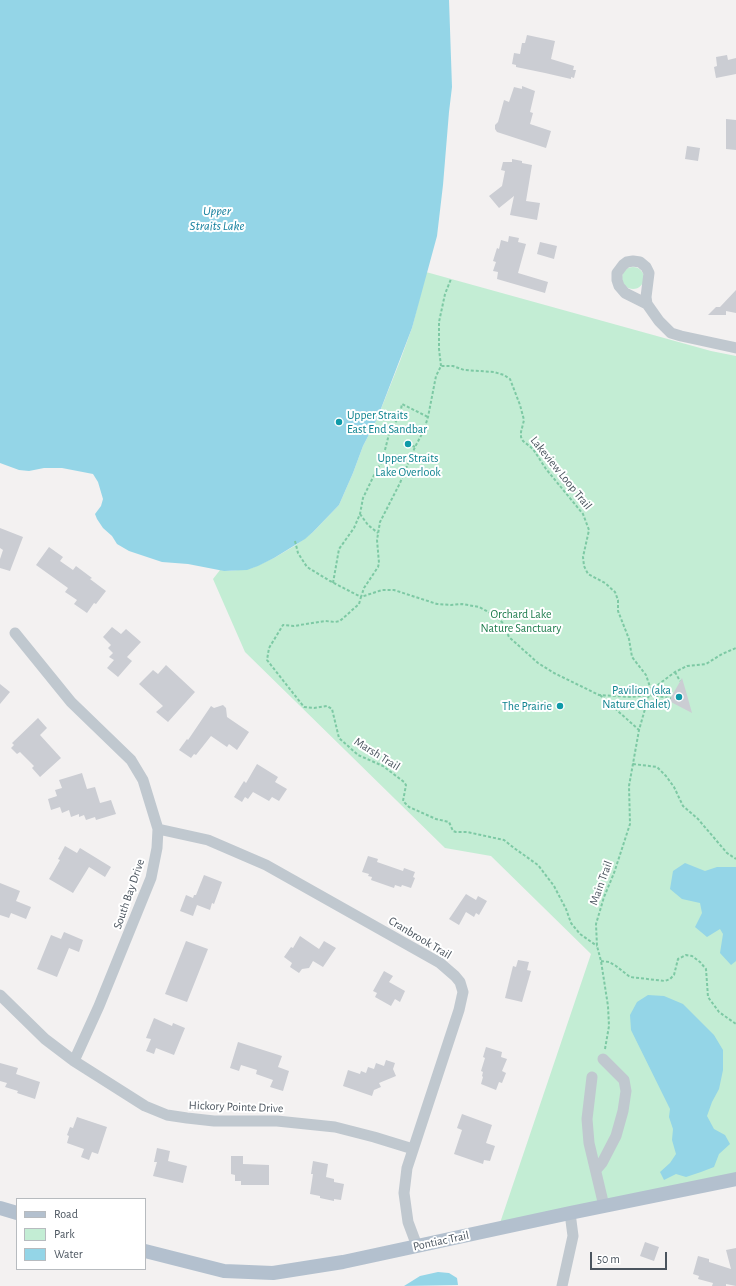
<!DOCTYPE html>
<html>
<head>
<meta charset="utf-8">
<style>
  body { margin:0 }
  #map { position:relative; width:736px; height:1286px; overflow:hidden; background:#f3f1f1; font-family:"Alegreya Sans",sans-serif }
  canvas { display:block }
  .legend { position:absolute; left:16px; top:1198px; width:130px; height:72px; box-sizing:border-box; background:#fff; border:1px solid #b7bbbf; margin:0; padding:5px 7px; list-style:none; font-size:12px; color:#4a545e }
  .legend li { display:flex; align-items:center; gap:8px; height:20px }
  .legend b { width:20px; border:1px solid #b7bbbf }
  .scale { position:absolute; left:590px; top:1252px; width:77px; height:18px; box-sizing:border-box; border:2px solid #4a545e; border-top:0; padding-left:5px; font-size:12px; line-height:14px; white-space:nowrap; color:#4a545e; -webkit-text-stroke:3px #fff; paint-order:stroke }
</style>
</head>
<body>
<div id="map">
<canvas width="736" height="1286"></canvas>
<ul class="legend">
<li><b style="height:5px;background:#b3c0ce"></b>Road</li>
<li><b style="height:11px;background:#c3edd4"></b>Park</li>
<li><b style="height:11px;background:#94d5e7"></b>Water</li>
</ul>
<div class="scale">50 m</div>
</div>
<script>
const ctx = document.querySelector('canvas').getContext('2d');
ctx.lineJoin = 'round';
function paint(path, color) {
  ctx.fillStyle = color;
  ctx.fill(path, 'evenodd');
}
function shape(rows) {
  const path = new Path2D();
  for (const r of rows) {
    if (r.length === 3) {
      path.moveTo(r[0] + r[2], r[1]);
      path.arc(r[0], r[1], r[2], 0, 2 * Math.PI);
      continue;
    }
    path.moveTo(r[0], r[1]);
    for (let i = 2; i < r.length; i += 2) path.lineTo(r[i], r[i + 1]);
  }
  return path;
}
function trace(path, color, width, dash) {
  ctx.strokeStyle = color;
  ctx.lineWidth = width;
  ctx.lineCap = dash ? 'butt' : 'round';
  ctx.setLineDash(dash || []);
  ctx.stroke(path);
}
function drawText(font, color, halo, rows, align = 'center') {
  ctx.font = font + ' "Alegreya Sans",sans-serif';
  ctx.lineWidth = 4;
  ctx.setLineDash([]);
  ctx.textBaseline = 'middle';
  ctx.strokeStyle = halo;
  ctx.fillStyle = color;
  for (const [text, x, y, turn = 0] of rows) {
    ctx.save();
    ctx.translate(x, y);
    ctx.rotate((+turn || 0) * Math.PI / 180);
    ctx.textAlign = isNaN(turn) ? turn : align;
    if (halo) ctx.strokeText(text, 0, 0);
    ctx.fillText(text, 0, 0);
    ctx.restore();
  }
}
const green = shape([
  [633,278,11],
  [426,272,711,351,736,356,736,1174,500,1223,591,954,491,856,445,848,245,652,213,579,220,570,230,571,252,568,274,558,296,545,313,532,339,505,353,473,363,446,377,419,400,361,412,328]
]);
const water = shape([
  [0,0,449,0,452,87,449,112,443,185,437,236,412,328,377,419,363,446,353,473,339,505,313,532,305,539,274,558,258,566,247,570,224,571,188,564,162,562,129,551,117,544,112,536,103,528,97,519,95,514,101,506,103,499,98,482,93,474,62,468,44,468,29,471,19,470,0,463],
  [685,863,705,871,717,867,736,867,736,961,731,965,720,953,723,934,720,929,707,937,695,927,702,913,700,903,682,899,670,889,673,871],
  [648,995,664,996,683,1004,714,1035,723,1050,723,1070,719,1089,712,1102,707,1116,714,1129,725,1135,730,1144,719,1154,714,1167,701,1172,686,1177,676,1174,664,1180,660,1172,670,1163,676,1154,672,1140,673,1129,669,1117,670,1109,631,1030,630,1015,637,1002],
  [438,1272,449,1273,457,1278,458,1285,404,1286,420,1276]
]);
const building = shape([
  [527,35,555,41,551,59,574,66,573,70,576,70,574,78,571,77,571,79,545,73,516,67,516,65,512,64,514,53,520,54,522,43,525,43],
  [727,55,728,60,736,58,736,74,716,78,714,67,717,66,716,57],
  [522,86,535,91,530,112,533,113,530,124,551,131,546,148,497,132,495,129,495,125,498,122,504,100,509,102,514,87,522,89],
  [726,119,736,120,736,150,726,149],
  [687,146,700,148,698,161,685,159],
  [512,159,522,161,522,163,532,165,526,201,540,203,537,220,510,215,514,196,499,208,489,196,502,186,505,171,501,170,503,162,512,162],
  [509,236,519,238,518,242,526,244,518,273,548,282,545,293,497,279,498,272,493,271,496,262,493,261,497,248,499,249,501,240,508,242],
  [540,242,557,246,554,259,537,254],
  [736,290,736,313,726,311,726,315,708,315,716,307,720,307],
  [0,528,23,537,10,571,0,568,0,559,3,550,0,548],
  [49,547,63,557,60,561,73,570,76,566,92,578,90,579,106,591,96,604,94,603,87,613,74,604,77,600,65,592,68,588,36,565],
  [112,627,121,634,126,629,141,642,127,657,132,661,118,677,107,668,114,660,109,657,113,653,108,648,111,645,103,637],
  [166,665,195,692,168,722,156,712,163,706,139,684,153,670,158,674],
  [682,678,687,695,692,713,669,701],
  [0,684,10,692,0,704],
  [223,705,226,708,227,717,249,732,237,750,229,744,227,747,211,736,196,755,194,754,191,758,179,750,187,739,188,740,211,706,214,708],
  [38,718,47,728,40,735,61,758,40,777,32,768,34,766,20,752,17,754,11,748,14,745,12,743],
  [257,764,278,777,275,782,287,789,279,801,272,797,269,801,253,792,248,799,245,797,242,802,234,797,244,781,246,783],
  [82,773,87,789,95,787,100,803,111,800,116,814,96,820,95,817,86,820,84,815,79,817,79,814,71,817,69,810,62,813,60,807,51,810,48,799,57,796,55,790,62,788,59,780],
  [65,846,77,853,80,848,111,867,105,877,89,867,73,893,49,879,60,860,58,859],
  [368,856,378,859,377,862,403,871,404,868,415,872,413,877,415,878,411,888,402,885,401,887,395,885,394,888,371,880,372,877,368,876,369,874,362,872],
  [204,875,222,882,214,904,212,903,210,910,197,905,193,916,180,911,186,895,193,898,194,895,196,895],
  [0,883,20,891,16,901,31,907,26,919,11,913,9,918,0,915],
  [466,894,476,900,478,896,487,901,479,915,476,913,474,917,466,912,459,925,449,919],
  [64,932,83,940,79,952,69,948,57,977,37,969,51,935,61,939],
  [300,936,319,949,324,941,336,948,323,967,313,961,309,968,302,969,299,973,290,967,292,963,284,957,291,947,293,948],
  [186,941,208,949,187,1002,165,994],
  [518,960,529,962,527,970,531,971,522,1002,505,998,513,966,516,967],
  [384,971,393,976,389,982,405,991,400,1002,395,999,391,1006,375,997,377,993,373,991],
  [154,1018,172,1026,173,1023,185,1028,174,1055,156,1048,154,1054,146,1051,151,1039,146,1038],
  [238,1042,282,1056,278,1067,289,1071,283,1091,270,1087,273,1080,256,1074,257,1070,241,1065,239,1071,230,1068],
  [486,1047,502,1052,501,1057,507,1059,502,1071,506,1073,502,1083,499,1082,496,1090,481,1084,483,1077,482,1076,483,1072,481,1071,485,1058,483,1057],
  [386,1060,395,1063,393,1069,396,1076,379,1083,381,1087,374,1090,372,1096,343,1086,348,1070,360,1074,361,1071,366,1073,368,1067,374,1069,376,1063,384,1066],
  [0,1063,18,1068,16,1074,40,1082,35,1099,17,1093,18,1091,5,1087,7,1083,0,1081],
  [462,1114,492,1125,486,1143,495,1146,490,1161,484,1160,483,1164,454,1154,462,1130,457,1128],
  [77,1117,107,1127,98,1154,92,1152,89,1160,81,1157,84,1149,67,1143,69,1136,67,1135,70,1127,73,1128],
  [157,1148,170,1151,168,1161,187,1166,183,1183,153,1176,157,1162,154,1162],
  [231,1156,243,1156,243,1164,269,1165,269,1185,241,1185,241,1181,235,1181,235,1175,231,1174],
  [313,1161,328,1164,326,1177,334,1179,334,1182,344,1184,341,1200,334,1199,334,1201,320,1198,320,1196,310,1194,313,1174,311,1174],
  [645,1242,659,1247,654,1261,640,1256],
  [736,1248,736,1286,726,1284,726,1286,712,1286,713,1283,698,1279,699,1276,693,1274,698,1256,709,1259,709,1262,731,1269,726,1250]
]);
const path = shape([
  [441,366,439,349,439,322,445,294,451,279],
  [408,444,415,447],
  [360,514,368,525,378,533],
  [295,541,298,553,307,567,330,581,361,597,359,604,340,621,335,622,325,621,294,626,283,625,269,648,267,660,304,707,314,708,327,706,332,709,339,738,358,755,383,766,404,782,406,785,403,801,409,807,436,819,449,822,453,831,456,832,467,832,504,840,514,848,538,865,554,886,566,909,571,923,580,934,597,946],
  [333,583,339,549,354,528,360,514,363,498,377,469,382,462,389,434,400,414,402,404,428,417],
  [675,672,680,681],
  [651,690,646,675,632,657,629,639,618,611,618,600,615,592,605,583,588,574,584,566,583,557,589,530,583,514,546,469,533,449,523,441,521,437,521,432,524,420,520,405,510,379,504,375,494,372,464,370,453,366,441,366,436,376,428,417,424,430,415,447,400,483,380,522,377,540,379,563,378,567,364,588,361,597,382,590,394,590,437,604,451,605,462,604,479,607,494,615,503,623,509,637,538,663,554,673,599,695,631,697,649,695,651,690,675,672,687,666,706,664,722,654,736,648],
  [600,695,639,730],
  [633,764,657,767,666,776,674,787,683,806,698,819,727,853,736,859],
  [601,961,609,962,616,966,630,977,665,981,670,979,674,975,678,959,686,955,692,956,700,962,706,969,708,997,719,1012,736,1024],
  [605,1049,609,1026,608,1006,601,961,597,946,596,924,604,897,614,873,630,824,629,786,639,730,649,695,671,698]
]);
const minor = shape([
  [647,304,625,293,619,286,617,280,617,273,623,265,627,262,633,261,640,262,646,267,649,273,646,297,647,304,659,321,671,333,681,336,736,348],
  [15,633,71,702,131,760,143,780,158,829,157,848,151,878,99,1006,74,1061],
  [158,829,208,840,266,865,440,963,455,976,460,982,463,992,459,1010,407,1168,404,1193,408,1222,417,1246],
  [0,995,45,1039,74,1061,145,1106,167,1115,187,1118,214,1121,277,1121,335,1127,374,1137,413,1149],
  [592,1077,587,1119,589,1143,604,1206],
  [596,1170,602,1163,616,1136,623,1111,626,1091,624,1080,603,1059],
  [562,1286,573,1236,570,1213]
]);
const major = shape([
  [0,1208,17,1213],
  [145,1251,224,1271,273,1273,343,1262,570,1213,736,1179]
]);
const markers = [
  [339,422,4,"#0f9aa8"],
  [408,444,4,"#0f9aa8"],
  [679,697,4,"#0f9aa8"],
  [560,706,4,"#0f9aa8"]
];
const cultureNames = [
  ["Upper Straits",347,415,"left"],
  ["East End Sandbar",347,429,"left"],
  ["Upper Straits",408,458,"center"],
  ["Lake Overlook",408,472,"center"],
  ["Pavilion (aka",671,690],
  ["Nature Chalet)",671,704],
  ["The Prairie",552,706]
];
const streetNames = [
  ["Lakeview Loop Trail",561,473,51],
  ["Marsh Trail",377,754,32],
  ["Main Trail",601,883,-70],
  ["South Bay Drive",129,894,-71],
  ["Cranbrook Trail",420,938,31],
  ["Hickory Pointe Drive",236,1107,2],
  ["Pontiac Trail",441,1241,-12]
];
const parkNames = [
  ["Orchard Lake",521,614],
  ["Nature Sanctuary",521,628]
];
const waterNames = [
  ["Upper",217,211],
  ["Straits Lake",217,226]
];
paint(green, '#c3edd4');
paint(water, '#94d5e7');
paint(building, '#cbcdd3');
trace(path, '#7dc9a4', 2, [3, 2]);
trace(minor, '#c0c8cf', 11);
trace(major, '#b3c0ce', 14);
for (const [x, y, r, color] of markers) {
  const dot = new Path2D();
  dot.arc(x, y, r, 0, 2 * Math.PI);
  ctx.fillStyle = color;
  ctx.fill(dot);
  trace(dot, '#fff', 1.5);
}
drawText('12px', '#0d838f', '#fff', cultureNames, 'right');
drawText('12px', '#4a545e', '#fff', streetNames);
drawText('12px', '#1e7c4d', '#fff', parkNames);
drawText('italic 13px', '#16809e', '#fff', waterNames);
</script>
</body>
</html>
